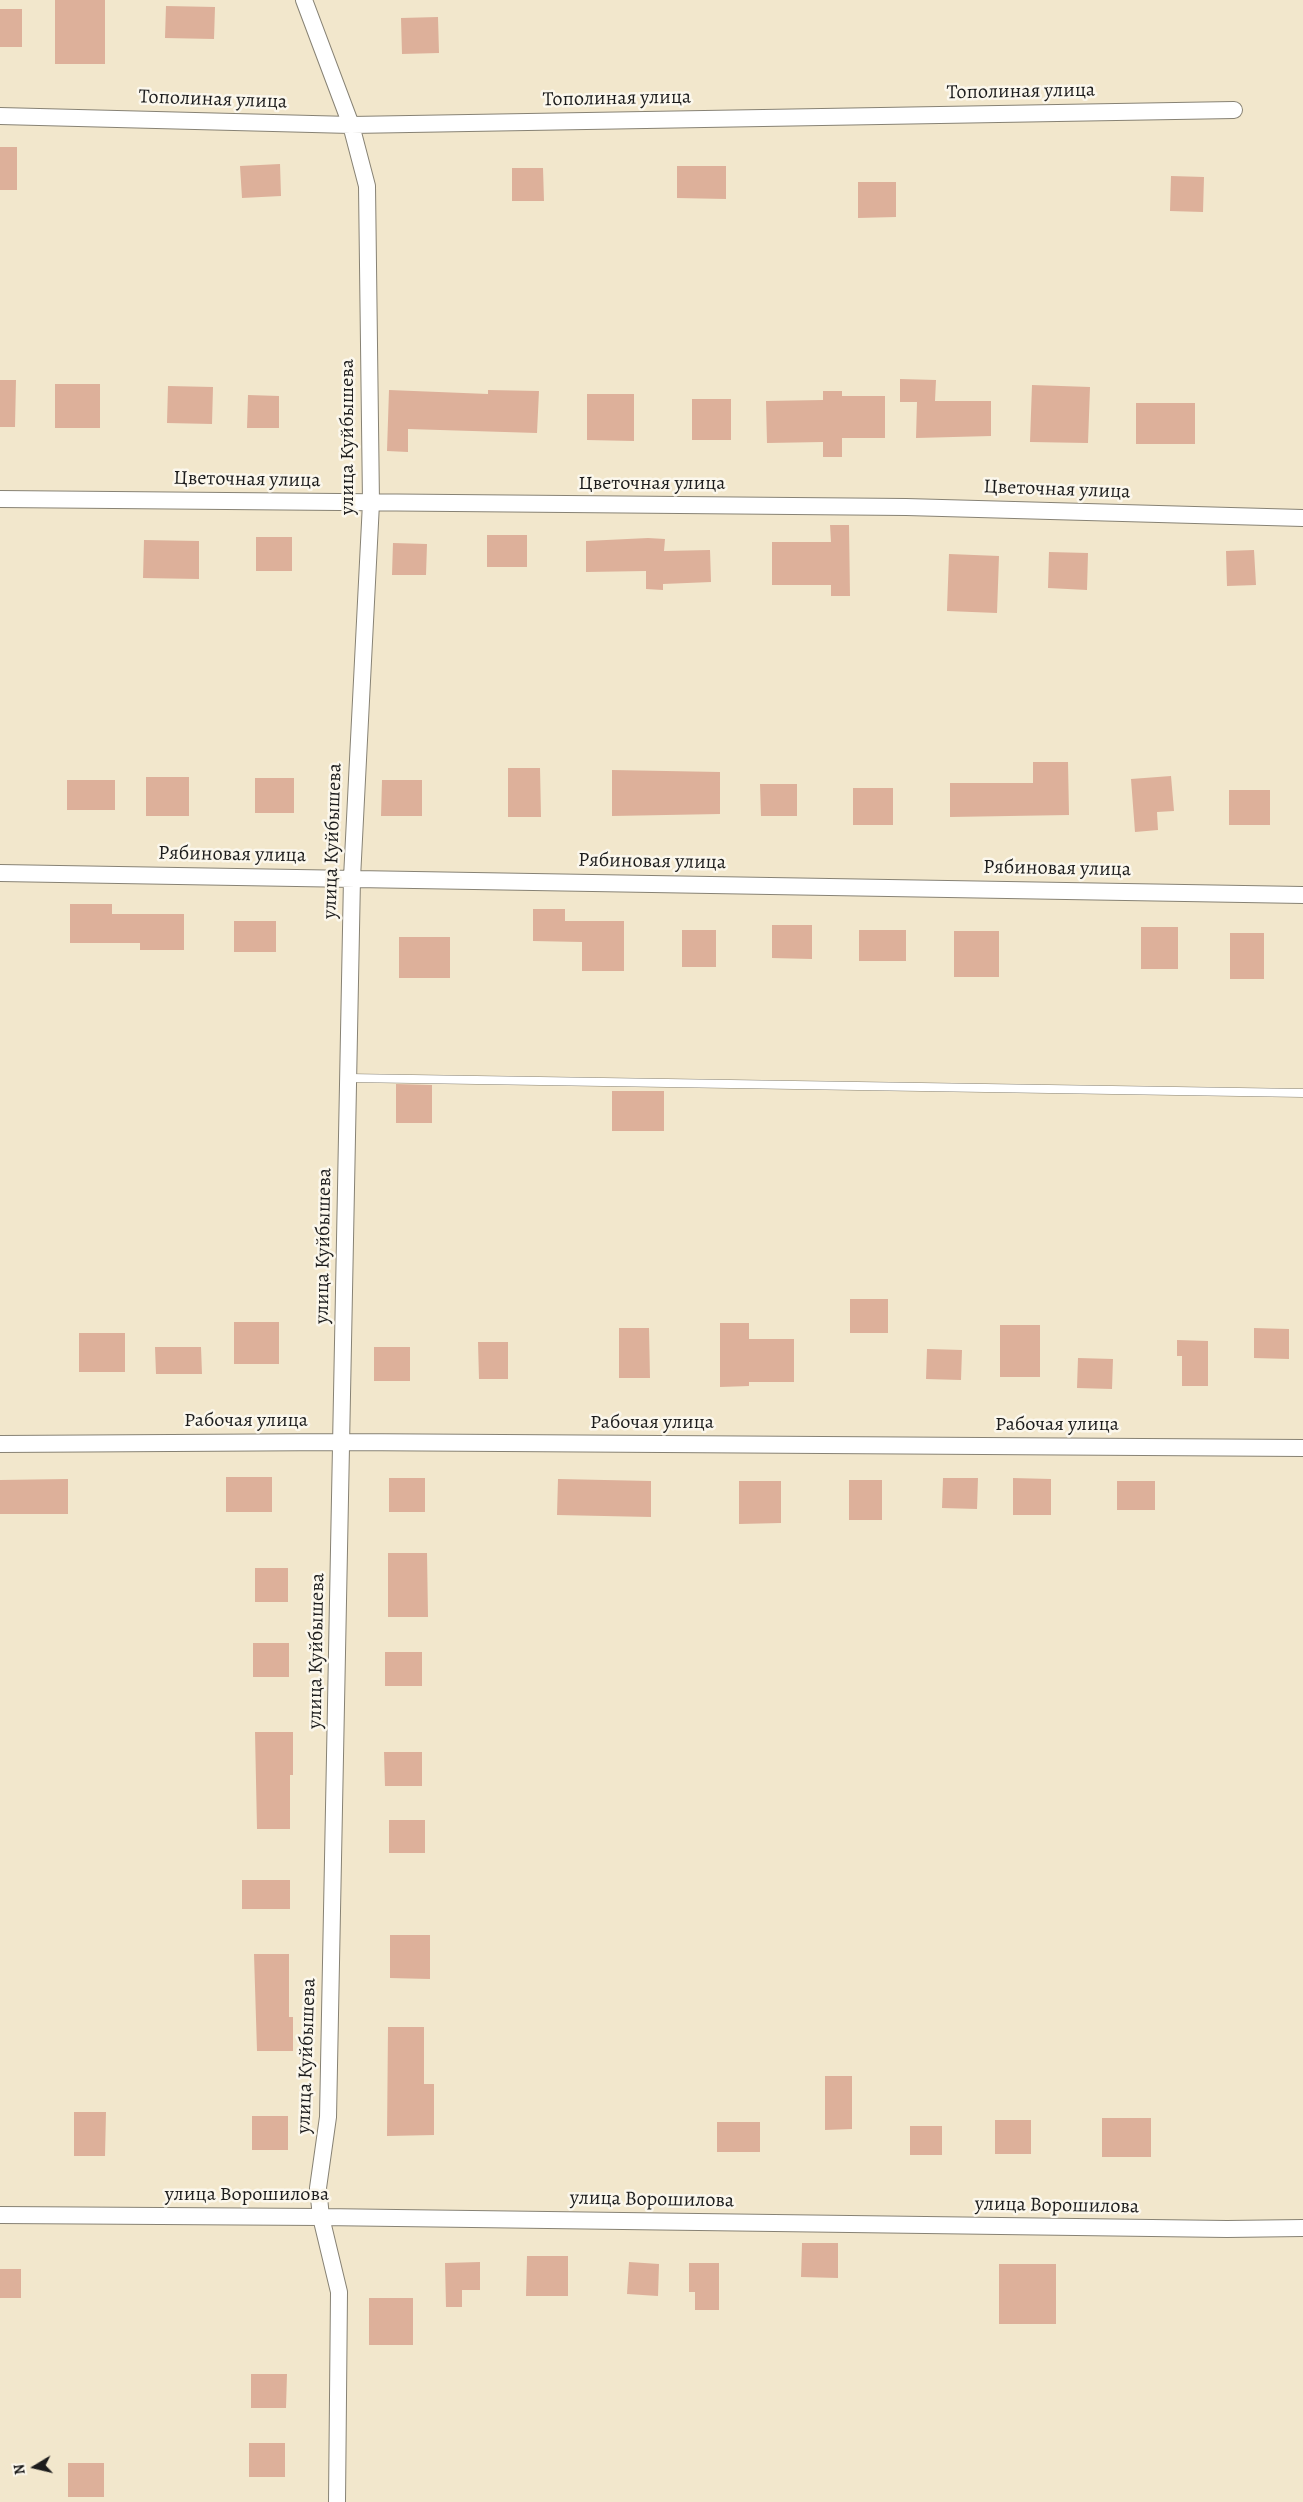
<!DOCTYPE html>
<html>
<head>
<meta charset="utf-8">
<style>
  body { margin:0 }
  #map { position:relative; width:1303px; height:2502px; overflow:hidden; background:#f2e7cc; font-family:Alegreya,serif }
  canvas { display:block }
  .north { position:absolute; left:10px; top:2442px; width:50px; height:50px; -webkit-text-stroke:4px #fbf7ec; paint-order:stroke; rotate:261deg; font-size:14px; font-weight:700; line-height:20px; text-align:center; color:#1c1c1c }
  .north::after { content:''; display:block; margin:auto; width:18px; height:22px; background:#1c1c1c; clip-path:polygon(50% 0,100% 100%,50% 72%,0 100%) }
</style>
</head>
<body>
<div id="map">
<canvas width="1303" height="2502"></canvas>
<div class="north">N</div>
</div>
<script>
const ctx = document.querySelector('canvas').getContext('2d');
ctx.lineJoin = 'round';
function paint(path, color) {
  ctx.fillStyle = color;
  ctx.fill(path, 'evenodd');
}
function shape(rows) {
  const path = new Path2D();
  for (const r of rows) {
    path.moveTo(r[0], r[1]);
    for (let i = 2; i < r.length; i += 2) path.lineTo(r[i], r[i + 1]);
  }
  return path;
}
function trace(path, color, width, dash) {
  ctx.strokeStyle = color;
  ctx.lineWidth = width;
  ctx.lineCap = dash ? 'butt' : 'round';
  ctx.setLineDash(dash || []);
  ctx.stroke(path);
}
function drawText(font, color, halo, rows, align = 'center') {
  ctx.font = font + ' Alegreya,serif';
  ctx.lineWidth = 5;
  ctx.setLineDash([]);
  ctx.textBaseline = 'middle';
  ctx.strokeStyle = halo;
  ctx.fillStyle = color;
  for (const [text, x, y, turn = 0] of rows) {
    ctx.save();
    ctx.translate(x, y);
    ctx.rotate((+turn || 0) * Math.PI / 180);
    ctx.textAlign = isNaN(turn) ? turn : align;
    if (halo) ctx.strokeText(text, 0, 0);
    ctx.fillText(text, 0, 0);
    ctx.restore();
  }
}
const building = shape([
  [55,0,105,0,105,64,55,64],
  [166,6,215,7,214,39,165,38],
  [0,9,22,9,22,47,0,47],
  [438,17,439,53,402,54,401,18],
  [0,147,17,147,17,190,0,190],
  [280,164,281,196,242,198,240,166],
  [677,166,726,166,726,199,677,198],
  [512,168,543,168,544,201,512,201],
  [1171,176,1204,177,1203,212,1170,211],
  [858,182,896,182,896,217,858,218],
  [900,379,936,380,935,401,991,401,991,436,916,438,917,402,900,402],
  [0,380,16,380,15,427,0,427],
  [55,384,100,384,100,428,55,428],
  [1032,385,1090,387,1088,443,1030,442],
  [168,386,213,387,212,424,167,423],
  [389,390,488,394,488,390,539,391,537,433,408,429,408,452,387,451],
  [823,391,842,391,842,396,885,396,885,438,842,438,842,457,823,457,823,442,767,443,766,401,823,400],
  [587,394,634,394,634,441,587,440],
  [248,395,279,396,279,428,247,428],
  [692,399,731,399,731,440,692,440],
  [1136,403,1195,403,1195,444,1136,444],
  [830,525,849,525,850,596,831,596,831,585,772,585,772,542,831,542],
  [487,535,527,535,527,567,487,567],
  [256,537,292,537,292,571,256,571],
  [648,538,665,539,664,551,710,550,711,582,663,584,663,590,646,589,646,571,586,572,586,541],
  [144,540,199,541,199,579,143,578],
  [393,543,427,544,426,575,392,575],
  [1254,550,1256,585,1227,586,1226,551],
  [1049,552,1088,553,1087,590,1048,588],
  [949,554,999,556,997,613,947,611],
  [1033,762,1068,762,1069,815,950,817,950,783,1033,783],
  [508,768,540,768,541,817,508,817],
  [612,770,720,772,720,814,612,816],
  [1171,776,1174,811,1157,812,1158,830,1135,832,1131,779],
  [146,777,189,777,189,816,146,816],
  [255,778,294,778,294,813,255,813],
  [67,780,115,780,115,810,67,810],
  [382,780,422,780,422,816,381,816],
  [760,784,797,784,797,816,761,816],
  [853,788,893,788,893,825,853,825],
  [1229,790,1270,790,1270,825,1229,825],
  [70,904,112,904,112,914,184,914,184,950,140,950,140,943,70,943],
  [533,909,565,909,565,921,624,921,624,971,582,971,582,942,533,941],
  [234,921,276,921,276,952,234,952],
  [772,925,812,925,812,959,772,958],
  [1141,927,1178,927,1178,969,1141,969],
  [682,930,716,930,716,967,682,967],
  [859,930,906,930,906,961,859,961],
  [954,931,999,931,999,977,954,977],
  [1230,933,1264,933,1264,979,1230,979],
  [399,937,450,937,450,978,399,978],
  [396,1084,432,1085,432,1123,396,1123],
  [612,1091,664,1091,664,1131,612,1131],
  [850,1299,888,1299,888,1333,850,1333],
  [234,1322,279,1322,279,1364,234,1364],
  [720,1323,749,1323,749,1339,794,1339,794,1382,749,1382,749,1386,720,1387],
  [1000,1325,1040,1325,1040,1377,1000,1377],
  [619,1328,649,1328,650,1378,619,1378],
  [1254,1328,1289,1329,1289,1359,1254,1358],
  [79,1333,125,1333,125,1372,79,1372],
  [1177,1340,1208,1341,1208,1386,1182,1386,1182,1356,1177,1356],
  [478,1342,508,1342,508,1379,479,1379],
  [155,1347,201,1347,202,1374,156,1374],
  [374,1347,410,1347,410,1381,374,1381],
  [927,1349,962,1350,961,1380,926,1379],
  [1078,1358,1113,1359,1112,1389,1077,1388],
  [226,1477,272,1477,272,1512,226,1512],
  [389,1478,425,1478,425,1512,389,1512],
  [943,1478,978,1478,977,1509,942,1508],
  [1013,1478,1051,1479,1051,1515,1013,1515],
  [68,1479,68,1514,0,1514,0,1480],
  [558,1479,651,1481,651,1517,557,1515],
  [849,1480,882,1480,882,1520,849,1520],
  [739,1481,781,1481,781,1523,739,1524],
  [1117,1481,1155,1481,1155,1510,1117,1510],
  [388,1553,427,1553,428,1617,388,1617],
  [255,1568,288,1568,288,1602,255,1602],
  [253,1643,289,1643,289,1677,253,1677],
  [385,1652,422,1652,422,1686,385,1686],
  [255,1732,293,1732,293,1775,290,1775,290,1829,257,1829],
  [384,1752,422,1752,422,1786,385,1786],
  [389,1820,425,1820,425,1853,389,1853],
  [242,1880,290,1880,290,1909,242,1909],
  [390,1935,430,1935,430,1979,390,1978],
  [254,1954,289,1954,289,2017,293,2017,293,2051,257,2051],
  [388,2027,424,2027,424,2084,434,2084,434,2135,387,2136],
  [825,2076,852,2076,852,2129,825,2130],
  [74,2112,106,2112,105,2156,74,2156],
  [252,2116,288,2116,288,2150,252,2150],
  [1102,2118,1151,2118,1151,2157,1102,2157],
  [995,2120,1031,2120,1031,2154,995,2154],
  [717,2122,760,2122,760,2152,717,2152],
  [910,2126,942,2126,942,2155,910,2155],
  [802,2243,838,2243,838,2278,801,2277],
  [527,2256,568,2256,568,2296,526,2296],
  [480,2262,480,2290,462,2290,462,2307,446,2307,445,2263],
  [629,2262,659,2264,658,2296,627,2294],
  [689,2263,719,2263,719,2310,695,2310,695,2292,689,2292],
  [999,2264,1056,2264,1056,2324,999,2324],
  [0,2269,21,2269,21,2298,0,2298],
  [369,2298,413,2298,413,2345,369,2345],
  [251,2374,287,2374,286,2408,251,2408],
  [249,2443,285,2443,285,2477,249,2477],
  [68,2463,104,2463,104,2497,68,2497]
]);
const service = shape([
  [349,1078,1303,1093]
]);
const minor = shape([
  [304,0,351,125,367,186,371,503,352,878,328,2117,318,2188,321,2217,339,2292,337,2502],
  [0,116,351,125,1234,110],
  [0,499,906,507,1303,518],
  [0,873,1303,895],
  [0,1444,342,1442,1303,1448],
  [0,2215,321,2217,1227,2229,1303,2228]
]);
const streetNames = [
  ["Тополиная улица",1021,92,-1],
  ["Тополиная улица",617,99,-1],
  ["Тополиная улица",213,100,2],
  ["улица Куйбышева",348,437,-90],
  ["Цветочная улица",247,480,1],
  ["Цветочная улица",652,484],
  ["Цветочная улица",1057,490,2],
  ["улица Куйбышева",333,841,-88],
  ["Рябиновая улица",232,855,1],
  ["Рябиновая улица",652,862,1],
  ["Рябиновая улица",1057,869,1],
  ["улица Куйбышева",324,1246,-89],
  ["Рабочая улица",246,1421],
  ["Рабочая улица",652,1423],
  ["Рабочая улица",1057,1425],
  ["улица Куйбышева",317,1651,-89],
  ["улица Куйбышева",307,2056,-88],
  ["улица Ворошилова",247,2195],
  ["улица Ворошилова",652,2200,1],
  ["улица Ворошилова",1057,2206,1]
];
paint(building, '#ddb09a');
trace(service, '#878274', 9);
trace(minor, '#878274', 18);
trace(service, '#fff', 8);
trace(minor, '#fff', 16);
drawText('20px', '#1c1c1c', '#fbf7ec', streetNames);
</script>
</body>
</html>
